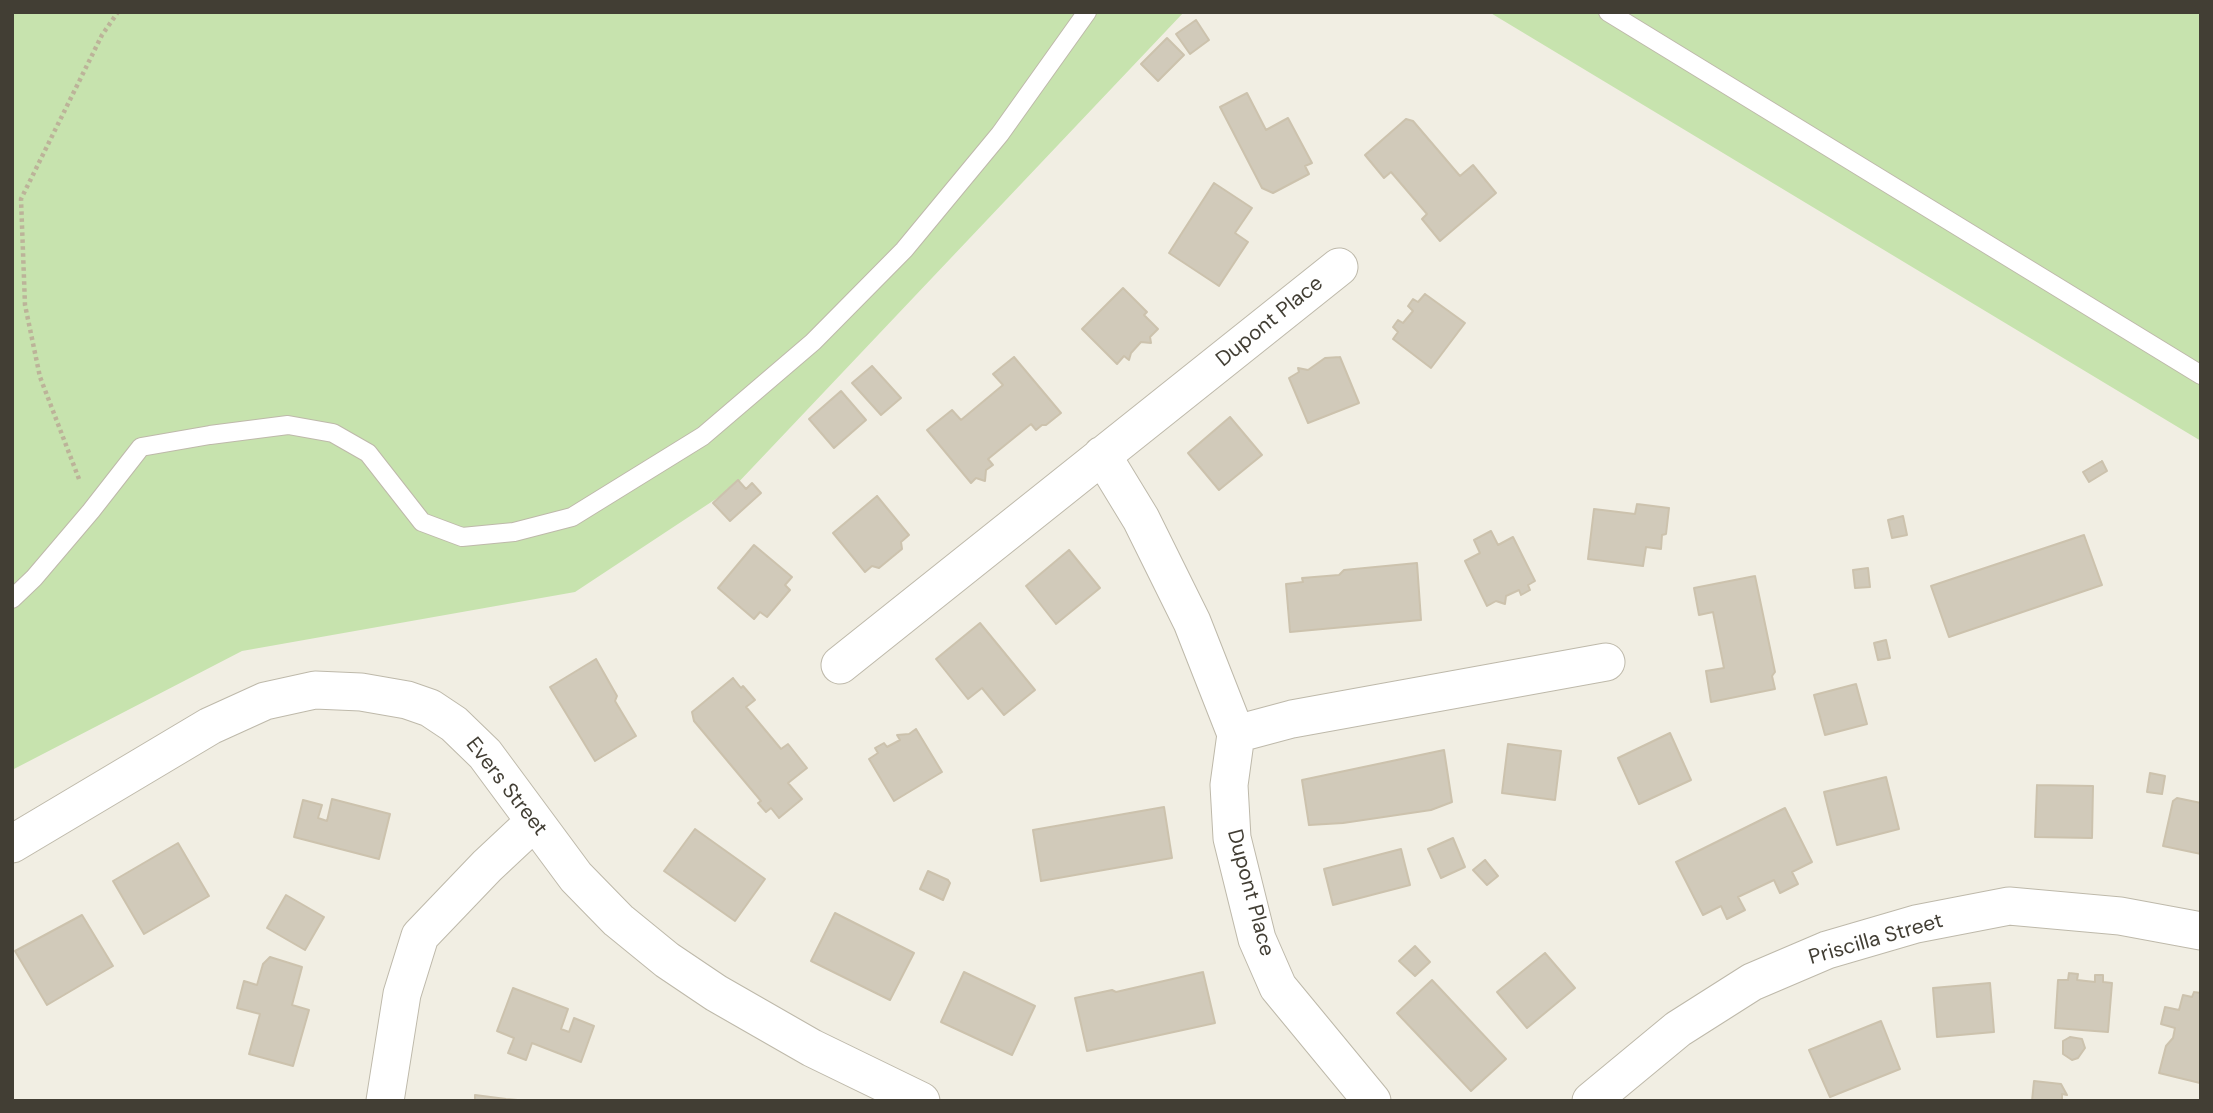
<!DOCTYPE html>
<html>
<head>
<meta charset="utf-8">
<style>
  body { margin:0 }
  #map { position:relative; width:2213px; height:1113px; overflow:hidden; background:#f1eee3; font-family:"DM Sans",sans-serif }
  canvas { display:block }
  .frame { position:absolute; inset:0; border:14px solid #423e34; pointer-events:none }
</style>
</head>
<body>
<div id="map">
<canvas width="2213" height="1113"></canvas>
<div class="frame"></div>
</div>
<script>
const ctx = document.querySelector('canvas').getContext('2d');
ctx.lineJoin = 'round';
function paint(path, color) {
  ctx.fillStyle = color;
  ctx.fill(path, 'evenodd');
}
function shape(rows) {
  const path = new Path2D();
  for (const r of rows) {
    path.moveTo(r[0], r[1]);
    for (let i = 2; i < r.length; i += 2) path.lineTo(r[i], r[i + 1]);
  }
  return path;
}
function trace(path, color, width, dash) {
  ctx.strokeStyle = color;
  ctx.lineWidth = width;
  ctx.lineCap = dash ? 'butt' : 'round';
  ctx.setLineDash(dash || []);
  ctx.stroke(path);
}
function drawText(font, color, halo, rows, align = 'center') {
  ctx.font = font + ' "DM Sans",sans-serif';
  ctx.lineWidth = 7;
  ctx.setLineDash([]);
  ctx.textBaseline = 'middle';
  ctx.strokeStyle = halo;
  ctx.fillStyle = color;
  for (const [text, x, y, turn = 0] of rows) {
    ctx.save();
    ctx.translate(x, y);
    ctx.rotate((+turn || 0) * Math.PI / 180);
    ctx.textAlign = isNaN(turn) ? turn : align;
    if (halo) ctx.strokeText(text, 0, 0);
    ctx.fillText(text, 0, 0);
    ctx.restore();
  }
}
const green = shape([
  [12,12,1184,12,734,487,575,592,242,651,12,770],
  [1489,12,2201,12,2201,441]
]);
const building = shape([
  [1196,20,1209,40,1190,54,1176,34,1196,20],
  [1167,38,1184,55,1158,81,1141,64,1167,38],
  [1247,93,1266,130,1288,118,1312,163,1305,166,1309,174,1273,193,1262,188,1220,107,1247,93],
  [1406,119,1413,121,1460,176,1473,165,1496,193,1440,241,1422,219,1427,214,1391,172,1384,178,1365,155,1406,119],
  [1214,183,1252,208,1235,233,1248,242,1219,286,1169,253,1214,183],
  [1123,288,1147,312,1144,315,1158,329,1150,337,1151,343,1141,342,1131,353,1129,360,1124,356,1117,364,1082,329,1123,288],
  [1425,294,1465,323,1431,368,1393,339,1398,332,1393,327,1398,320,1403,323,1413,311,1408,306,1413,299,1418,302,1425,294],
  [1014,357,1061,413,1046,425,1042,425,1036,430,1031,424,988,459,993,465,986,470,985,481,976,478,971,483,927,430,952,410,961,420,1003,385,993,374,1014,357],
  [1340,357,1359,403,1308,423,1289,378,1299,372,1298,368,1308,370,1325,358,1340,357],
  [872,366,901,398,881,415,852,383,872,366],
  [841,391,866,420,834,448,809,419,841,391],
  [1230,417,1262,455,1219,490,1188,453,1230,417],
  [2102,461,2107,471,2089,482,2083,472,2102,461],
  [738,480,746,489,752,483,761,493,730,521,713,503,738,480],
  [877,496,909,535,901,542,902,549,879,568,872,566,865,572,833,533,877,496],
  [1637,504,1669,508,1666,534,1662,535,1661,549,1646,547,1643,566,1588,559,1594,509,1635,514,1637,504],
  [1903,516,1907,535,1892,538,1888,520,1903,516],
  [1491,531,1498,545,1513,537,1535,581,1528,585,1530,590,1521,595,1519,590,1506,596,1505,604,1496,601,1487,606,1465,561,1480,553,1474,540,1491,531],
  [2084,535,2102,585,1949,637,1931,586,2084,535],
  [754,545,792,577,785,585,790,590,767,617,760,612,754,619,718,588,754,545],
  [1069,550,1100,588,1056,624,1026,586,1069,550],
  [1417,563,1421,620,1290,632,1286,584,1303,582,1302,578,1339,575,1344,570,1417,563],
  [1868,568,1870,587,1855,588,1853,570,1868,568],
  [1755,576,1775,672,1772,676,1775,689,1711,702,1706,671,1724,668,1713,612,1699,615,1694,588,1755,576],
  [980,623,1035,690,1004,715,982,688,968,699,936,659,980,623],
  [1886,640,1890,658,1878,660,1874,643,1886,640],
  [596,659,617,696,615,701,636,736,595,761,550,687,596,659],
  [733,678,741,688,743,686,755,700,746,707,781,749,788,744,807,768,788,783,802,799,779,818,771,808,766,812,758,803,761,801,694,721,692,712,733,678],
  [1856,684,1867,724,1825,735,1814,695,1856,684],
  [916,729,942,772,894,801,869,759,878,753,875,748,884,743,887,747,900,740,897,735,909,734,916,729],
  [1670,733,1691,780,1639,804,1618,758,1670,733],
  [1508,744,1561,751,1555,800,1502,793,1508,744],
  [1444,750,1452,802,1431,810,1343,823,1309,825,1302,780,1444,750],
  [2150,773,2165,776,2162,794,2147,792,2150,773],
  [1886,777,1899,829,1837,845,1824,792,1886,777],
  [2037,785,2093,786,2092,838,2035,837,2037,785],
  [2177,798,2201,803,2201,854,2163,846,2173,801,2177,798],
  [332,799,390,814,379,859,294,837,303,800,322,805,318,818,327,821,332,799],
  [1164,807,1172,858,1041,881,1033,830,1164,807],
  [1785,808,1812,862,1792,872,1798,884,1780,893,1774,880,1738,897,1745,910,1727,919,1721,906,1703,915,1676,862,1785,808],
  [695,829,765,879,735,921,664,871,695,829],
  [1453,838,1465,867,1441,878,1428,849,1453,838],
  [178,843,209,896,144,934,113,881,178,843],
  [1401,849,1410,885,1333,905,1324,869,1401,849],
  [1485,860,1498,876,1487,885,1473,870,1485,860],
  [928,871,948,880,950,883,943,900,920,889,928,871],
  [286,895,324,917,305,950,267,928,286,895],
  [835,913,914,953,890,1000,811,961,835,913],
  [82,915,113,966,47,1005,15,951,82,915],
  [1415,946,1430,962,1415,976,1399,961,1415,946],
  [1545,953,1575,988,1527,1028,1497,992,1545,953],
  [270,957,302,967,292,1005,309,1010,293,1066,249,1054,260,1014,237,1008,244,981,257,985,263,964,270,957],
  [964,972,1035,1006,1012,1055,941,1022,964,972],
  [1203,972,1215,1023,1087,1051,1075,998,1112,990,1116,992,1203,972],
  [2069,973,2078,974,2077,980,2095,982,2095,975,2103,975,2103,982,2112,983,2108,1032,2055,1028,2058,980,2068,980,2069,973],
  [1432,980,1506,1059,1471,1091,1397,1013,1432,980],
  [1990,983,1994,1032,1937,1037,1933,988,1990,983],
  [513,988,568,1009,561,1029,569,1032,574,1018,594,1026,581,1062,532,1043,526,1060,508,1053,514,1038,497,1031,513,988],
  [2194,992,2201,993,2200,1083,2159,1073,2166,1046,2173,1038,2175,1028,2161,1024,2165,1007,2179,1010,2183,995,2192,997,2194,992],
  [1881,1021,1900,1069,1830,1097,1809,1050,1881,1021],
  [2070,1037,2082,1039,2085,1048,2078,1058,2072,1060,2063,1054,2063,1041,2070,1037],
  [2034,1081,2061,1084,2067,1095,2062,1094,2062,1101,2032,1101,2034,1081],
  [475,1095,506,1099,529,1101,475,1101,475,1095]
]);
const path = shape([
  [79,479,40,377,25,305,21,199,102,35,118,12]
]);
const service = shape([
  [1608,12,2201,375],
  [12,599,34,578,91,511,141,447,210,435,288,425,333,433,368,453,422,522,462,537,514,532,572,517,703,436,813,342,904,250,1000,134,1087,12]
]);
const minor = shape([
  [1102,455,1141,519,1192,622,1236,734,1229,785,1232,838,1257,939,1278,987,1372,1101],
  [840,665,1339,267],
  [1236,734,1292,719,1606,662],
  [12,844,210,726,265,701,315,690,361,692,407,700,430,708,454,724,485,754,576,877,618,920,667,960,716,993,812,1048,921,1101],
  [385,1101,402,994,420,936,487,866,534,822],
  [1591,1101,1678,1029,1752,982,1827,950,1916,924,2009,906,2120,916,2201,931]
]);
const streetNames = [
  ["Dupont Place",1270,322,-39],
  ["Evers Street",506,787,52],
  ["Dupont Place",1250,893,75],
  ["Priscilla Street",1876,940,-16]
];
paint(green, '#c7e3ae');
paint(building, '#d1caba');
trace(building, '#ccc2ad', 2);
trace(service, '#beb9aa', 20);
trace(minor, '#beb9aa', 39);
trace(path, '#bcb399', 4.5, [3.5, 3.5]);
trace(service, '#fff', 18);
trace(minor, '#fff', 37);
drawText('21px', '#423e34', '#fff', streetNames);
</script>
</body>
</html>
